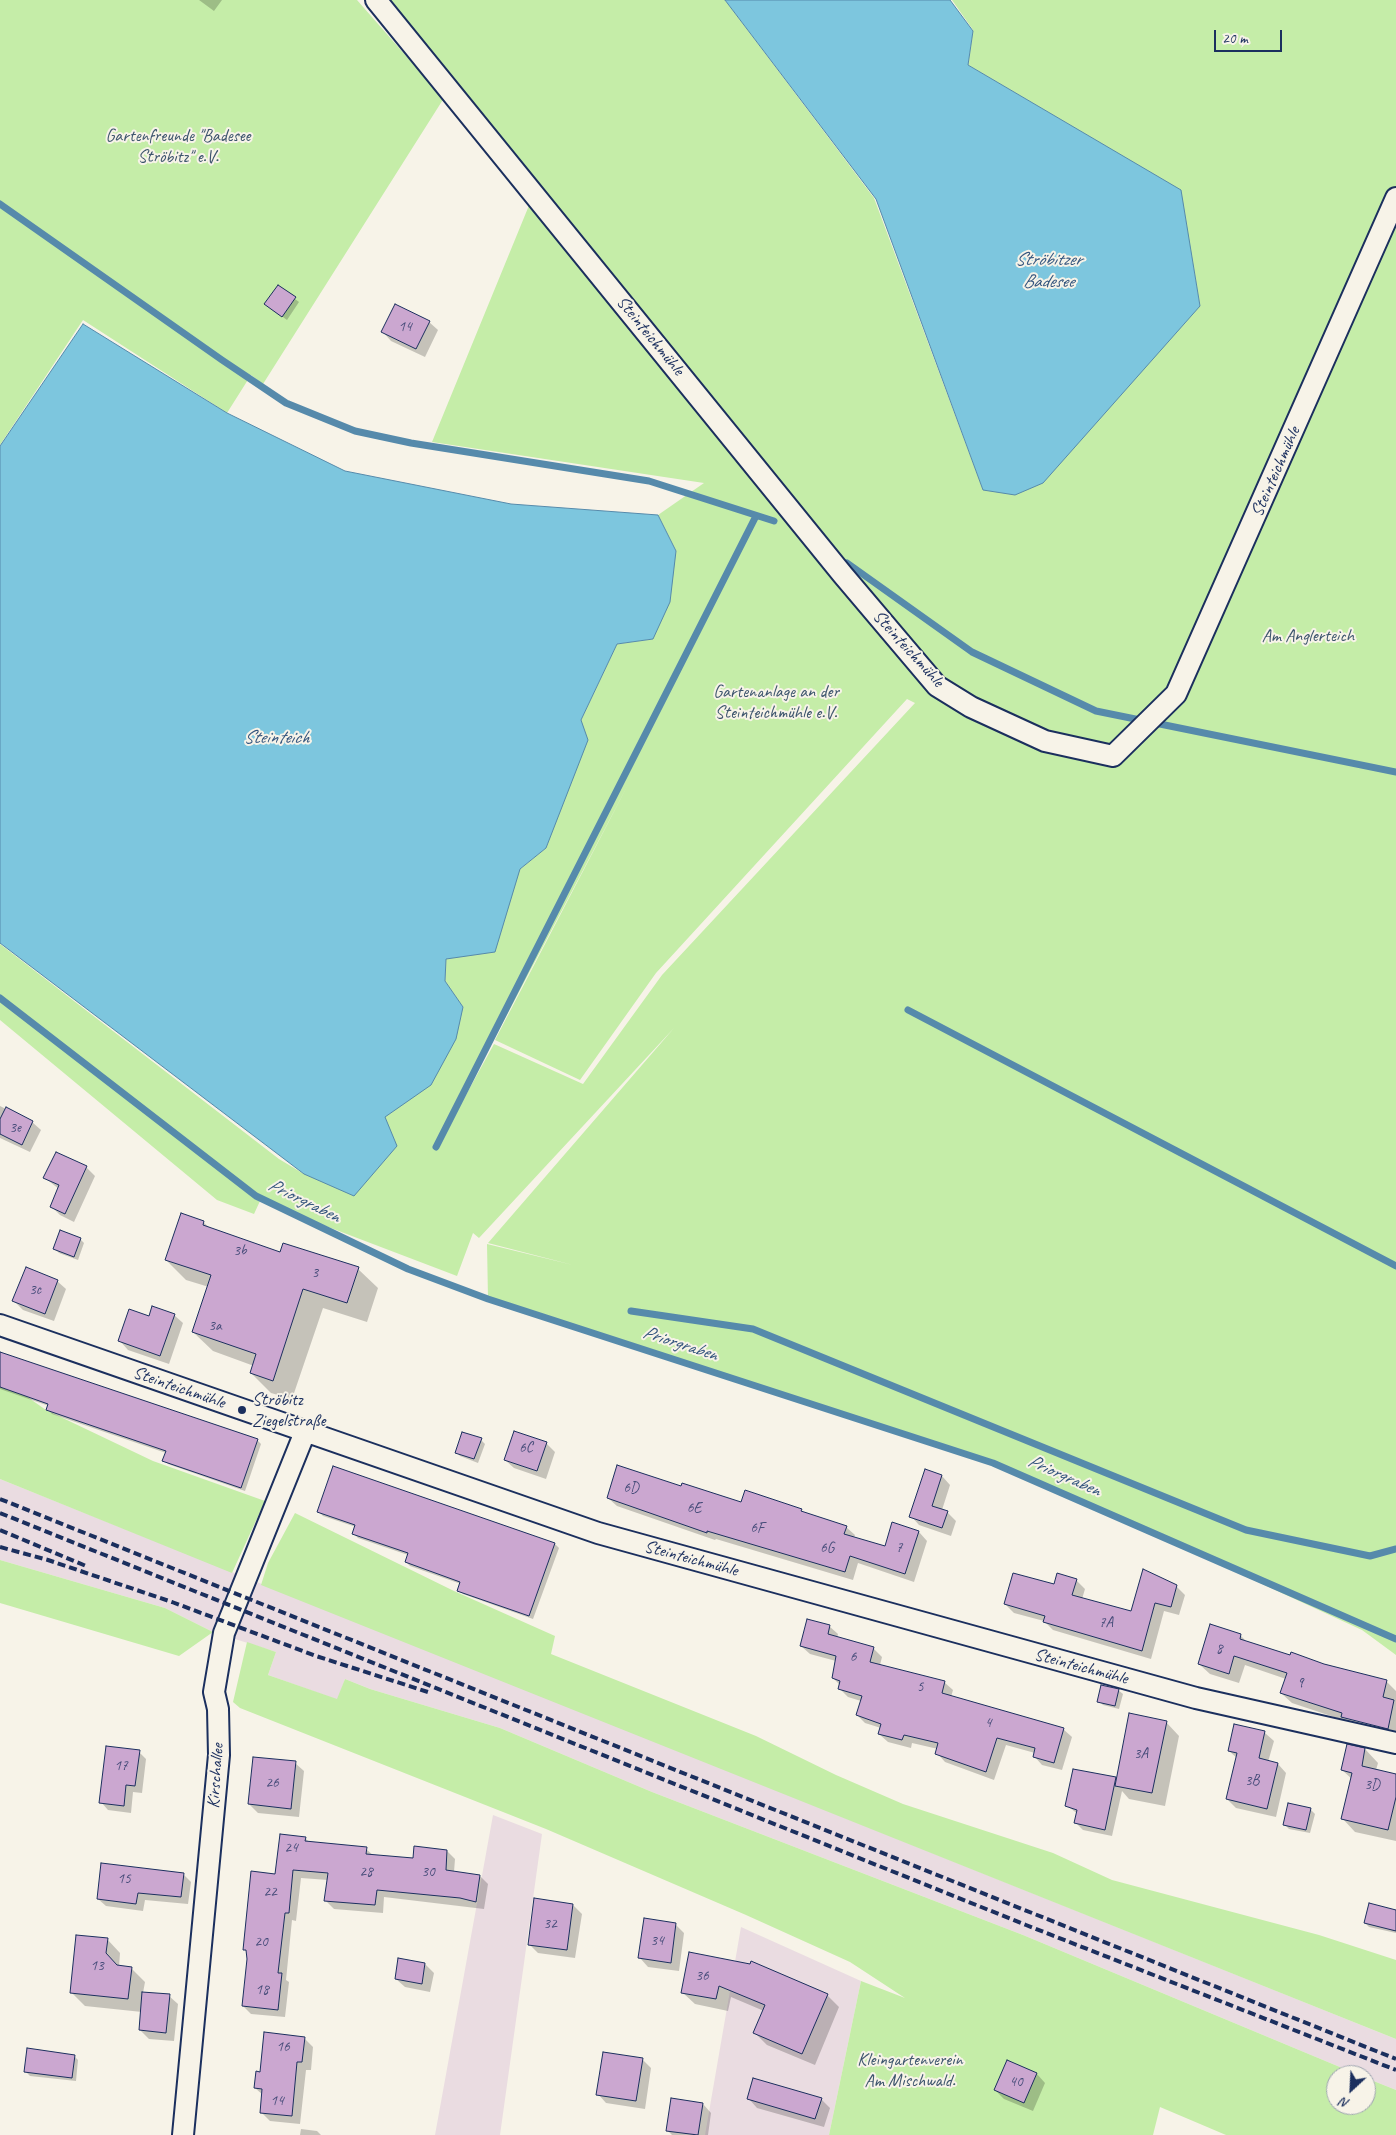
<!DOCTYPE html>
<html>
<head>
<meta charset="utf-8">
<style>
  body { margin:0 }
  #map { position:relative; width:1396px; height:2135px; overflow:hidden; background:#f7f3e8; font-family:Caveat,sans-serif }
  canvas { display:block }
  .north { position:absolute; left:1326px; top:2065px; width:50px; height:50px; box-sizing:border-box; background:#f7f3e8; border:1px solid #9fa5b1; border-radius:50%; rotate:205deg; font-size:14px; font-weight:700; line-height:20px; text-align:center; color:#1b2f5e }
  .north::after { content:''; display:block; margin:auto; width:18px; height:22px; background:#1b2f5e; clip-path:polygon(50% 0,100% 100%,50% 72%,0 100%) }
  .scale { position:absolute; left:1214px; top:30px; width:68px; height:22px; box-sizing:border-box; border:2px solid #1b2f5e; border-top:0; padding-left:6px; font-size:15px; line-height:18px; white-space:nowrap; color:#1b2f5e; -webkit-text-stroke:4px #f7f3e8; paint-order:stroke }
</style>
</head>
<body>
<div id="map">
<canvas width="1396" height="2135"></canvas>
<div class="north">N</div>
<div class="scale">20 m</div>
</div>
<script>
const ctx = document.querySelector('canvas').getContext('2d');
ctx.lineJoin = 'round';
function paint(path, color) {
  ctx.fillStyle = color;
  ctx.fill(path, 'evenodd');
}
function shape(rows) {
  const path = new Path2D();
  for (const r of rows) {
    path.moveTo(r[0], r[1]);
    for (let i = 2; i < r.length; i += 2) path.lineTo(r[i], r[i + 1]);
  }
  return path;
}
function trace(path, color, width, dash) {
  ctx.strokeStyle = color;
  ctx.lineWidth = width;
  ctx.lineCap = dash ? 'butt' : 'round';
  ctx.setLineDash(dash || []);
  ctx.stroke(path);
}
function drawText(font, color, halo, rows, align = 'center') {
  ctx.font = font + ' Caveat,sans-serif';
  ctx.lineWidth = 4;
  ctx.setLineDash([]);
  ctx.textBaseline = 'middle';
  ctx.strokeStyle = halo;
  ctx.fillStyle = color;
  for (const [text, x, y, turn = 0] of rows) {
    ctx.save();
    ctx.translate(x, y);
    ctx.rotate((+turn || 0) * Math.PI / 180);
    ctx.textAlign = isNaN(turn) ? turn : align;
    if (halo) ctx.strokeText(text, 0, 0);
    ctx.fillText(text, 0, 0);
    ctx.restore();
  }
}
const built = shape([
  [0,1479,1396,2039,1396,2090,1366,2078,1366,2075,1359,2075,1023,1935,652,1792,500,1728,370,1689,345,1679,338,1700,268,1675,276,1652,213,1632,165,1608,0,1560],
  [493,1815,542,1834,500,2135,435,2135],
  [741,1927,861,1981,829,2135,705,2135]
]);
const green = shape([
  [0,0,357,0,443,98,384,0,725,0,874,198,983,490,1176,332,1200,305,1180,190,968,65,973,30,952,0,1396,0,1396,1655,1362,1630,993,1460,488,1299,487,1244,573,1265,488,1243,674,1028,479,1238,473,1233,457,1276,260,1201,254,1214,217,1200,0,1020,0,944,279,1159,304,1174,383,1115,463,1007,445,981,446,959,520,869,546,848,581,720,617,644,653,639,676,551,658,515,704,483,432,442,530,203,444,98,263,384,251,375,227,413,83,320,0,445],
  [907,699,915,703,662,975,583,1084,494,1044,440,1142,631,779,495,1040,580,1080,656,973],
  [0,1387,26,1396,46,1410,153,1461,265,1501,232,1573,0,1479],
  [295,1513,454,1591,555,1636,551,1654,756,1736,836,1775,903,1804,1053,1853,1112,1880,1319,1935,1396,1960,1396,2039,261,1585,268,1563],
  [0,1560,165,1608,213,1632,179,1656,0,1603],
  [247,1642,276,1652,268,1675,337,1699,345,1679,370,1689,500,1728,652,1792,1023,1935,1359,2075,1336,2075,1336,2105,1366,2105,1366,2078,1396,2090,1396,2135,1226,2135,1160,2107,1153,2135,829,2135,861,1981,905,1998,850,1962,746,1915,546,1829,240,1708,233,1702]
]);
const water = shape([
  [725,0,950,0,973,31,968,65,1181,190,1200,306,1043,483,1015,495,983,490,876,199,725,0],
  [83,324,227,413,345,471,511,504,658,515,676,551,670,602,653,639,617,644,581,720,588,740,546,848,520,869,495,952,446,959,445,981,463,1007,456,1039,431,1085,385,1117,397,1146,354,1196,304,1174,0,943,0,446,83,324]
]);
const shadow = shape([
  [199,0,222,0,214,11],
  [278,286,299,302,287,320,265,304],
  [429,322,438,330,425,357,391,341,383,332],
  [0,1106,32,1122,41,1130,30,1152,0,1138],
  [86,1167,95,1176,74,1222,60,1215,51,1206,59,1189,45,1178],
  [203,1222,211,1229,281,1254,358,1269,378,1288,367,1322,323,1308,292,1399,271,1393,251,1373,254,1366,213,1351,193,1332,209,1287,186,1280,166,1260],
  [80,1239,84,1243,78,1260,59,1253,55,1249],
  [57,1281,66,1289,54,1321,23,1310,14,1301],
  [174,1315,183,1323,169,1364,128,1350,120,1341,149,1317],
  [0,1354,257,1440,261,1444,245,1491,168,1464,164,1460,166,1453,52,1414,48,1410,49,1406,0,1389],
  [481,1440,485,1444,478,1463,460,1456,456,1452],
  [546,1443,555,1452,546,1479,514,1468,505,1460],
  [334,1467,555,1544,559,1548,533,1619,463,1594,459,1590,461,1584,410,1566,406,1562,408,1555,358,1538,354,1534,356,1527,323,1516,319,1512],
  [926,1471,942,1476,950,1485,942,1510,947,1512,956,1521,951,1536,919,1525,911,1516],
  [682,1487,742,1504,801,1510,805,1514,846,1527,855,1535,854,1538,886,1547,893,1524,919,1532,927,1541,914,1582,858,1563,853,1580,716,1539,715,1540,617,1506,608,1498],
  [1076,1580,1085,1589,1082,1599,1132,1613,1176,1586,1185,1595,1179,1615,1164,1611,1151,1659,1053,1630,1044,1621,1014,1613,1005,1604,1055,1586],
  [829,1626,838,1634,837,1638,873,1648,882,1657,880,1665,944,1682,953,1690,951,1697,1063,1729,1072,1737,1062,1770,1042,1765,1034,1756,1035,1753,1006,1745,994,1780,945,1762,937,1753,938,1749,912,1743,911,1748,888,1742,879,1734,881,1728,865,1723,857,1715,861,1701,848,1697,839,1688,840,1685,833,1678,836,1661,810,1654,801,1646],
  [1240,1635,1248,1643,1323,1665,1386,1681,1396,1691,1396,1738,1353,1727,1346,1721,1292,1703,1281,1693,1286,1679,1245,1665,1239,1683,1210,1674,1199,1664],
  [1118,1690,1123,1694,1119,1709,1103,1705,1099,1701],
  [1166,1722,1179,1736,1165,1806,1129,1799,1122,1791,1112,1836,1083,1830,1076,1823,1078,1814,1066,1805,1116,1778,1117,1780],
  [1235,1725,1265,1733,1274,1741,1268,1762,1278,1764,1286,1773,1276,1817,1236,1808,1227,1799,1237,1758,1229,1751],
  [1348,1746,1365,1749,1378,1763,1376,1770,1396,1775,1396,1841,1355,1832,1342,1818,1352,1779,1342,1770],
  [139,1752,146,1759,142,1793,133,1792,131,1813,108,1810,101,1802],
  [295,1763,304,1771,299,1817,258,1813,249,1804],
  [1311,1810,1315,1814,1310,1833,1289,1829,1285,1825],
  [305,1838,310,1843,366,1849,374,1856,414,1859,447,1851,455,1859,454,1872,480,1876,488,1884,484,1909,384,1897,383,1913,334,1909,326,1901,328,1880,301,1878,296,1921,292,1920,286,1980,289,1982,285,2017,251,2014,243,2006,248,1953,244,1949,276,1875],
  [183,1874,191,1882,188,1904,145,1900,143,1911,106,1906,98,1899],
  [573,1905,582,1914,575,1958,538,1953,529,1944],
  [1396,1911,1396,1933,1369,1927,1365,1923],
  [675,1924,684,1933,679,1971,648,1967,640,1958],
  [107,1939,120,1953,119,1967,131,1968,145,1982,143,1993,169,1996,178,2004,174,2041,149,2039,140,2030,142,2012,85,2006,71,1992],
  [690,1953,827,1995,839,2007,815,2065,767,2045,755,2033,764,2011,731,1997,728,2011,695,2004,682,1992],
  [399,1960,425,1964,434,1973,430,1992,405,1987,396,1979],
  [304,2038,313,2047,311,2070,306,2070,300,2124,270,2121,261,2112,263,2095,255,2088,261,2073],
  [74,2056,78,2060,76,2081,30,2076,26,2072],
  [642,2059,651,2068,645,2109,606,2103,598,2094],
  [1008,2062,1037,2074,1045,2083,1033,2111,1004,2099,995,2090],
  [749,2099,821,2099,830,2108,824,2127,757,2108],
  [703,2104,711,2113,708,2135,672,2135,668,2131],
  [301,2129,317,2131,321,2135,300,2135]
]);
const stream = shape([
  [0,204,222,360,286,403,355,431,411,443,649,481,774,521],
  [847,563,972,652,1096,711,1396,772],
  [0,998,256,1196,408,1269,488,1299,993,1463,1396,1639],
  [908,1010,1396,1266],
  [436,1147,756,516],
  [631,1311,753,1329,1246,1530,1370,1556,1396,1549]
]);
const building = shape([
  [278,285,296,297,282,317,264,304,278,285],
  [395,304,430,321,416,349,381,332,395,304],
  [6,1107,33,1121,22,1145,0,1134,0,1119,6,1107],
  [56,1152,87,1166,65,1214,50,1207,59,1185,43,1178,56,1152],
  [181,1213,204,1221,203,1225,280,1252,283,1243,359,1267,347,1303,303,1289,273,1381,250,1373,256,1354,192,1332,211,1275,165,1260,181,1213],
  [60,1230,81,1238,74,1257,53,1249,60,1230],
  [26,1267,58,1280,45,1314,12,1301,26,1267],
  [152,1306,175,1314,160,1356,118,1341,129,1309,149,1316,152,1306],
  [0,1352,258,1439,241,1488,162,1461,166,1451,46,1410,48,1404,0,1387,0,1352],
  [514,1431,547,1442,537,1471,504,1460,514,1431],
  [462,1432,482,1438,474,1459,455,1453,462,1432],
  [617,1465,681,1486,682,1483,741,1502,745,1490,802,1509,801,1511,847,1526,844,1534,885,1546,892,1522,919,1531,905,1574,850,1556,845,1572,707,1531,707,1533,607,1498,617,1465],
  [333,1466,555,1543,529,1616,457,1591,460,1582,405,1562,408,1553,352,1534,355,1525,317,1512,333,1466],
  [925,1469,942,1475,932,1506,948,1511,942,1528,909,1517,925,1469],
  [1143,1569,1177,1585,1171,1607,1155,1603,1142,1651,1043,1622,1045,1616,1004,1604,1013,1573,1054,1584,1057,1573,1077,1579,1072,1595,1131,1611,1143,1569],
  [807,1619,830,1625,828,1634,874,1647,870,1662,945,1681,942,1693,1064,1728,1054,1763,1033,1757,1035,1748,997,1738,986,1772,935,1754,938,1743,904,1735,902,1740,878,1734,881,1724,856,1715,862,1696,838,1689,840,1681,832,1678,836,1656,800,1646,807,1619],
  [1210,1624,1241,1634,1240,1639,1290,1655,1291,1652,1324,1664,1387,1680,1383,1697,1394,1700,1388,1729,1341,1717,1342,1713,1280,1693,1287,1673,1234,1656,1229,1674,1198,1664,1210,1624],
  [1101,1685,1119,1689,1115,1706,1097,1702,1101,1685],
  [1129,1713,1167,1721,1152,1793,1115,1786,1129,1713],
  [1234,1724,1265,1731,1259,1758,1278,1763,1267,1809,1226,1799,1237,1753,1228,1751,1234,1724],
  [1347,1744,1365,1748,1362,1766,1396,1774,1396,1797,1388,1830,1341,1819,1352,1773,1341,1770,1347,1744],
  [106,1746,140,1750,135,1786,126,1785,124,1806,99,1803,106,1746],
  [253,1757,296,1761,291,1809,248,1804,253,1757],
  [1073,1769,1116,1777,1105,1830,1074,1823,1077,1810,1065,1806,1073,1769],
  [1288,1803,1311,1808,1306,1830,1283,1825,1288,1803],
  [280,1834,306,1837,305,1841,367,1847,366,1854,413,1858,414,1846,447,1850,446,1870,480,1875,476,1902,460,1898,377,1890,375,1905,324,1901,328,1873,293,1870,289,1913,285,1913,278,1973,282,1973,278,2010,242,2006,247,1959,246,1950,243,1950,251,1871,275,1874,280,1834],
  [101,1863,184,1873,181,1897,138,1893,136,1904,97,1899,101,1863],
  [534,1898,573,1904,567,1950,528,1945,534,1898],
  [1369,1903,1396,1910,1396,1931,1364,1923,1369,1903],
  [644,1918,676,1923,671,1963,638,1958,644,1918],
  [76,1935,108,1938,106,1953,117,1965,132,1967,128,1999,70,1993,76,1935],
  [689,1952,750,1964,751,1961,828,1994,802,2054,753,2033,765,2005,719,1986,716,1999,681,1993,689,1952],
  [398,1958,425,1963,422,1984,395,1979,398,1958],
  [142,1992,170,1994,166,2033,139,2030,142,1992],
  [264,2032,305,2037,302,2062,297,2062,292,2116,260,2113,262,2089,254,2088,256,2071,260,2072,264,2032],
  [27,2048,75,2055,72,2078,24,2072,27,2048],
  [603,2052,643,2058,636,2101,596,2095,603,2052],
  [1007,2060,1037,2073,1024,2103,994,2090,1007,2060],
  [753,2078,822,2098,815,2119,747,2099,753,2078],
  [671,2098,703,2103,698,2135,666,2131,671,2098]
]);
const street = shape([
  [376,0,843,575,937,686,971,707,1045,741,1113,756,1176,694,1396,198],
  [0,1325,598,1533,1196,1698,1396,1743],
  [183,2135,219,1755,218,1709,214,1692,224,1633,305,1432]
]);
const rail = shape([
  [0,1499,1396,2059],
  [0,1513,1026,1925,1396,2070],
  [0,1530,86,1566],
  [0,1547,48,1560,172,1602,316,1656,431,1693]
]);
const markers = [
  [242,1410,5,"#1b2f5e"]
];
const numberNames = [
  ["14",405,327],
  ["3e",15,1128],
  ["3b",240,1251],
  ["3",315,1273],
  ["3c",35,1290],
  ["3a",215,1326],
  ["6C",526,1448],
  ["6D",631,1488],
  ["6E",694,1508],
  ["6F",757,1528],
  ["6G",827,1548],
  ["7",899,1548],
  ["7A",1106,1623],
  ["8",1219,1649],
  ["6",853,1657],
  ["9",1300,1683],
  ["5",920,1687],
  ["4",988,1723],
  ["3A",1141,1754],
  ["17",121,1766],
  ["3B",1252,1781],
  ["26",272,1783],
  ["3D",1372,1785],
  ["24",291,1848],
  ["28",366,1872],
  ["30",428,1872],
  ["15",124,1879],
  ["22",270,1892],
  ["32",550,1924],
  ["34",657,1941],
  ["20",261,1942],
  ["13",97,1966],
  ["36",702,1976],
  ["18",262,1990],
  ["16",283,2047],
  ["40",1016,2082],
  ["14",277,2101]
];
const parkNames = [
  ["Gartenfreunde \"Badesee",178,136],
  ["Ströbitz\" e.V.",178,157],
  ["Am Anglerteich",1308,636],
  ["Gartenanlage an der",776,692],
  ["Steinteichmühle e.V.",776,713],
  ["Kleingartenverein",910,2060],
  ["Am Mischwald.",910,2081]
];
const streetNames = [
  ["Steinteichmühle",650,336,51],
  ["Steinteichmühle",1276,472,-66],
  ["Steinteichmühle",908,649,48],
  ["Steinteichmühle",179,1388,19],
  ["Steinteichmühle",691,1559,15],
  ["Steinteichmühle",1081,1667,15],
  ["Kirschallee",216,1776,-86]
];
const poiNames = [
  ["Ströbitz",252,1400],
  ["Ziegelstraße",252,1421]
];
const waterNames = [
  ["Ströbitzer",1048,260],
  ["Badesee",1048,282],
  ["Steinteich",276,738],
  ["Priorgraben",304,1201,26],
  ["Priorgraben",680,1344,18],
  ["Priorgraben",1064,1476,24]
];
paint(built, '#eadce1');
paint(green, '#c5eda8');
paint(water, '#7dc6de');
trace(water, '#568aab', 1);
paint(shadow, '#0003');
trace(stream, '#568aab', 7);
paint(building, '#cba7d0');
trace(building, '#1b2f5e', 1);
trace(street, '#1b2f5e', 24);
trace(street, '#f7f3e8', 20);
trace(rail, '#1b2f5e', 4, [8, 4]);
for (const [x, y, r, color] of markers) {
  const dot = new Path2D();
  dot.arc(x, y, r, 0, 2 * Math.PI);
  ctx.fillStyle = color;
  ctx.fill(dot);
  trace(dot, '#f7f3e8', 2);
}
drawText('15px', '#474d7a', null, numberNames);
drawText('18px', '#3d556d', '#f7f3e8', parkNames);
drawText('18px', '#1b2f5e', '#f7f3e8', streetNames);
drawText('18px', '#1b2f5e', '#f7f3e8', poiNames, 'left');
drawText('italic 19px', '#34557e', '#f7f3e8', waterNames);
</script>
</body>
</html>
